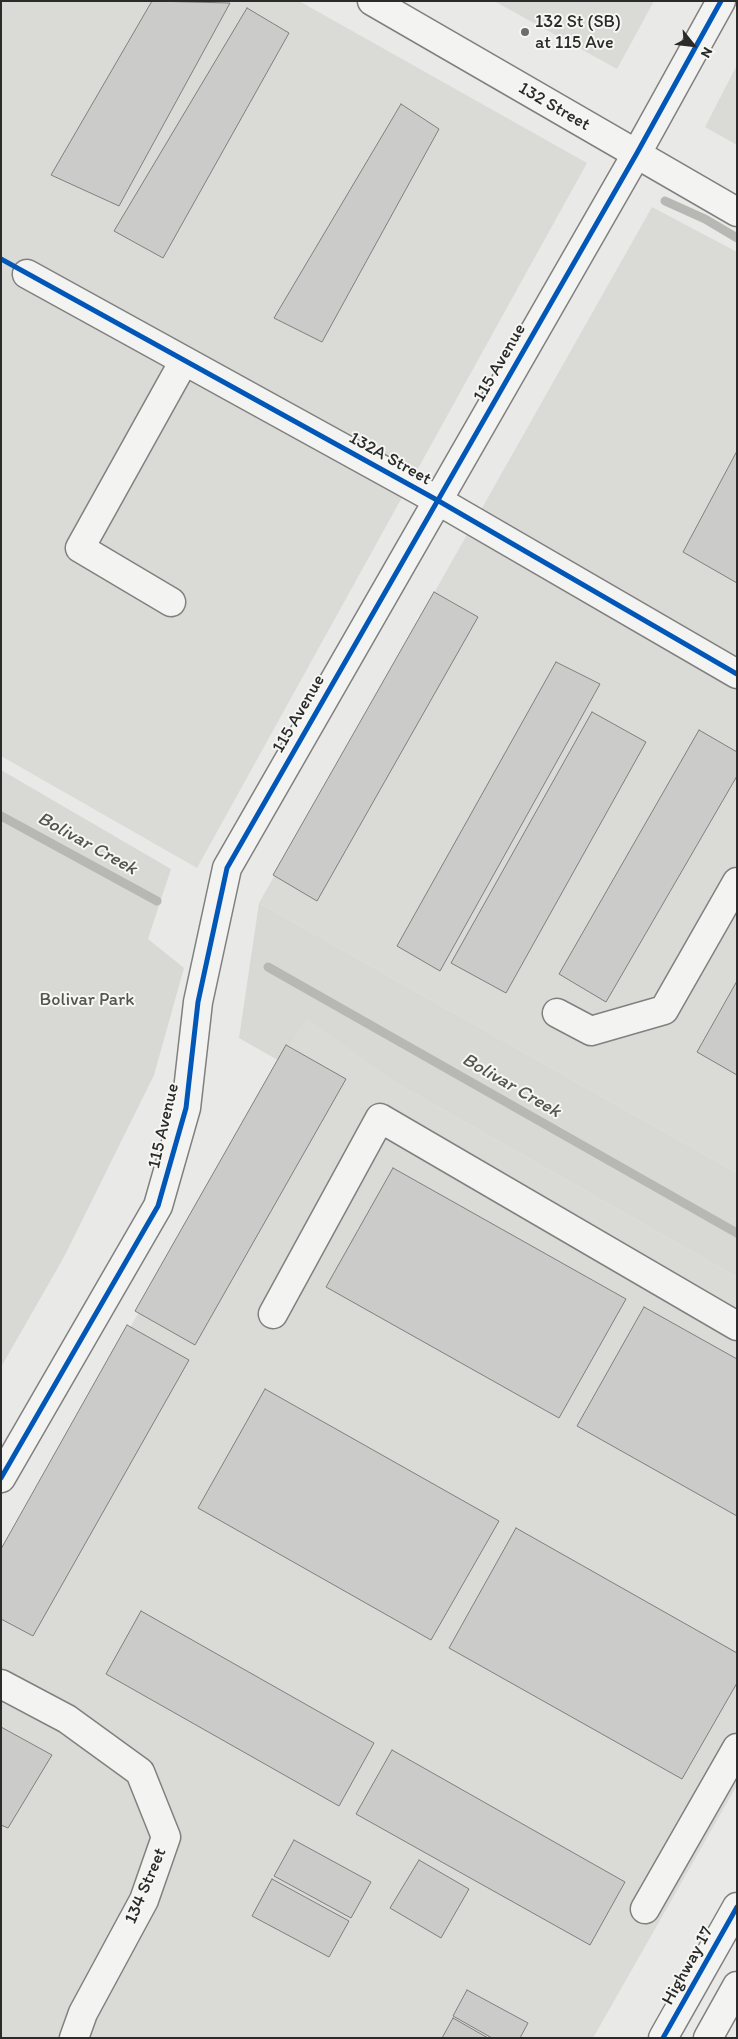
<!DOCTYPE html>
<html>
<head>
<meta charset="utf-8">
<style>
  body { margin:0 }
  #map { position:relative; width:738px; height:2039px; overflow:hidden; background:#e9e9e7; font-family:Itim,sans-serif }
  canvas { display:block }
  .frame { position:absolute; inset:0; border:2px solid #2b2b2b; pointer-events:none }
  .north { position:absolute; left:668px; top:20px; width:50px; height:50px; -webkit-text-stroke:4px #f6f6f2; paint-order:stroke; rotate:119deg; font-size:14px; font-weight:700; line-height:20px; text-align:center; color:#2b2b2b }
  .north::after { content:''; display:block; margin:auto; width:18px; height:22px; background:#2b2b2b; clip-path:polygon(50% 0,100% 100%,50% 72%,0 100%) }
</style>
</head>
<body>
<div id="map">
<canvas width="738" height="2039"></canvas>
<div class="frame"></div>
<div class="north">N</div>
</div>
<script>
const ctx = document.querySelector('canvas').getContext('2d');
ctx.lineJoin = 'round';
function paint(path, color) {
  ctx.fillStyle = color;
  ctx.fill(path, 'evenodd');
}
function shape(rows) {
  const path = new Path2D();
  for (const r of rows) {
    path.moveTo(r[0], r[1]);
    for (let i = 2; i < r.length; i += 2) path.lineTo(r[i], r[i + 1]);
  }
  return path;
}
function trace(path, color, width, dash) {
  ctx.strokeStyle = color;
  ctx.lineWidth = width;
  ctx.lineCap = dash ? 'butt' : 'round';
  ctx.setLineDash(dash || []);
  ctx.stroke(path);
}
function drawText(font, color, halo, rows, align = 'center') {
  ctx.font = font + ' Itim,sans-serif';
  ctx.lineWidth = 4;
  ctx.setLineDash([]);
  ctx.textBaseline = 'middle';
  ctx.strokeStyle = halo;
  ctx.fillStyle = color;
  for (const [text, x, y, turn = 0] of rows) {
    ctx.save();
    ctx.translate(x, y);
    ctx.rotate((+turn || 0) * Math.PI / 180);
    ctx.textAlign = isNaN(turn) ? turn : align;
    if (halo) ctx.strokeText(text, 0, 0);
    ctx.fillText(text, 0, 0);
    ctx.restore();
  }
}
const built = shape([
  [1,1,299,1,587,163,197,868,1,756],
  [494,1,654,1,617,69],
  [737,65,737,145,705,127],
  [652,207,737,252,737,1173,259,903],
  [307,1017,391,1080,737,1277,737,1785,593,2038,1,2038,1,1554]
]);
const green = shape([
  [1,770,171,869,148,939,184,968,154,1075,64,1257,1,1367],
  [259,903,737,1173,737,1277,391,1080,307,1018,281,1062,239,1038]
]);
const stream = shape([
  [665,201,705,219,737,238],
  [1,816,157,901],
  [268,967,737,1233]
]);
const building = shape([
  [152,1,230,3,119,206,51,175,152,1],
  [247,8,289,33,163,258,114,231,247,8],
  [401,104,439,129,322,342,274,318,401,104],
  [737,451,737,583,683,552,737,451],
  [434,592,478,617,317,901,273,875,434,592],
  [556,662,600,684,440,971,397,946,556,662],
  [592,712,646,742,506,993,451,963,592,712],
  [699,730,737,752,737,776,606,1002,559,974,699,730],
  [737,981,737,1075,697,1052,737,981],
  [286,1045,346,1079,195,1345,135,1311,286,1045],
  [393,1168,626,1299,559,1418,326,1287,393,1168],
  [644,1307,737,1359,737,1516,577,1426,644,1307],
  [127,1325,189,1360,33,1636,1,1619,1,1549,127,1325],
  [265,1389,499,1521,431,1640,198,1508,265,1389],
  [516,1528,737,1653,737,1683,682,1779,449,1648,516,1528],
  [141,1611,374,1743,339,1806,106,1674,141,1611],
  [1,1727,52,1755,8,1828,1,1825,1,1727],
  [392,1750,625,1882,590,1945,356,1814,392,1750],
  [294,1840,371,1882,351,1918,274,1876,294,1840],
  [419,1860,469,1889,441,1938,390,1908,419,1860],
  [272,1879,349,1921,329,1957,252,1916,272,1879],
  [467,1990,528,2023,520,2038,492,2038,453,2016,467,1990],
  [453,2018,488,2038,442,2038,453,2018]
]);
const minor = shape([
  [372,1,737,212],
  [27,274,437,500,737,674],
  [171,602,80,548,184,361],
  [557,1013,591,1031,664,1010,737,882],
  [273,1314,380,1118,737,1326],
  [1,1478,158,1206,186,1108,198,1002,227,868,637,153,721,1],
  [1,1684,67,1719,140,1772,166,1837,144,1900,83,2013,74,2038],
  [645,1909,737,1748]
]);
const highway = shape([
  [663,2038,737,1907],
  [708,2038,737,1986]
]);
const cycleway = shape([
  [1,259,437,500,737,674],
  [1,1478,158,1206,186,1108,198,1002,227,868,637,153,721,1],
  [663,2038,737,1907]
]);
const markers = [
  [525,32,5,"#6e6e6d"]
];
const poiNames = [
  ["132 St (SB)",535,22],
  ["at 115 Ave",535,43]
];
const streetNames = [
  ["132 Street",554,107,30],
  ["115 Avenue",500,363,-60],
  ["132A Street",390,459,29],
  ["115 Avenue",299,714,-60],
  ["115 Avenue",164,1126,-77],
  ["134 Street",146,1886,-67],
  ["Highway 17",688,1966,-61]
];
const parkNames = [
  ["Bolivar Park",87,1000]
];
const waterNames = [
  ["Bolivar Creek",87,844,29],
  ["Bolivar Creek",511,1086,30]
];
paint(built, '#dadad7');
paint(green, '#d8d8d5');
trace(stream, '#b7b7b4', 9);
paint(building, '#cbcbca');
trace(building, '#808080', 1);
trace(minor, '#808080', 31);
trace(highway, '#808080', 31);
trace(minor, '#f3f3f1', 28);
trace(highway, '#f3f3f1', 28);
trace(cycleway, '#0057b8', 5);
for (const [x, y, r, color] of markers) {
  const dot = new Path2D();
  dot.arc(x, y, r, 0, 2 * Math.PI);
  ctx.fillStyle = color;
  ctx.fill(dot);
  trace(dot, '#f6f6f2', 2);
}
drawText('18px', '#2b2b2b', '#f6f6f2', poiNames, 'left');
drawText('18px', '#2b2b2b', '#f6f6f2', streetNames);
drawText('18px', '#535352', '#f6f6f2', parkNames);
drawText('italic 19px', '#545453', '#f6f6f2', waterNames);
</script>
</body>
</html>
